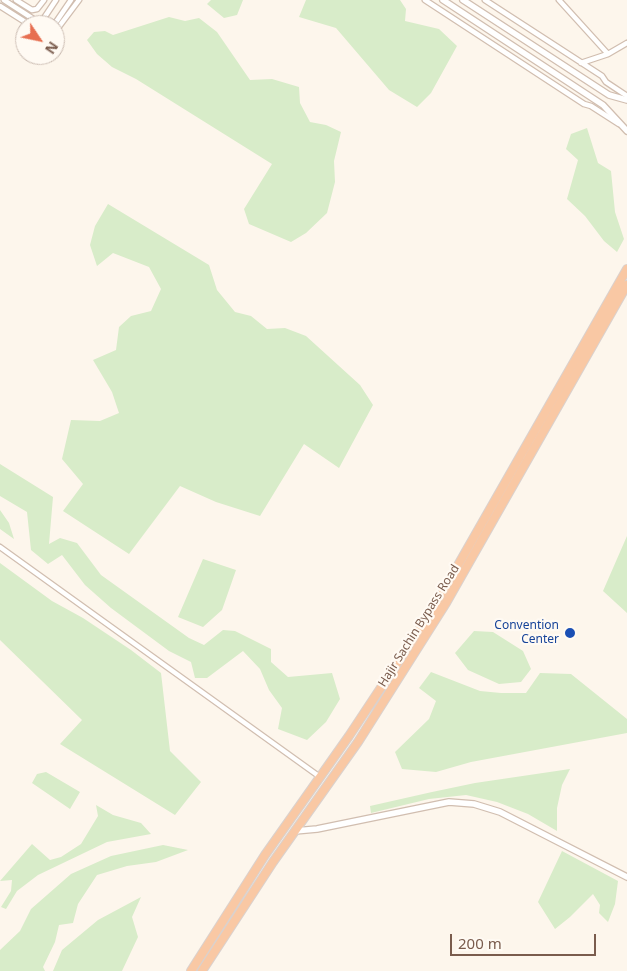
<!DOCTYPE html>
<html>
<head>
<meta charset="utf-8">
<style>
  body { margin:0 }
  #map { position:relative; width:627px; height:971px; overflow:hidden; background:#fdf6ec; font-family:"Noto Sans",sans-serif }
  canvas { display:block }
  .north { position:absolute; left:15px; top:15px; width:50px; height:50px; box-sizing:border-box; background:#fffaf3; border:1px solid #cabbb1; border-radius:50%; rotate:124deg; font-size:14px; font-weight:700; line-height:20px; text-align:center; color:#7a5c4d }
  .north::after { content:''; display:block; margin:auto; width:18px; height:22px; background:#e76f51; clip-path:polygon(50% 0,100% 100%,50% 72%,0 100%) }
  .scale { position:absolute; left:450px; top:934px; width:146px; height:22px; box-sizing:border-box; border:2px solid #7a5c4d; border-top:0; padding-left:6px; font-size:15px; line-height:18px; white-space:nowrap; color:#7a5c4d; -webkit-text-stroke:4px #fffaf3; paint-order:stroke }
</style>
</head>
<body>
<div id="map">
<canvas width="627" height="971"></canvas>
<div class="north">N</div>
<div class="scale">200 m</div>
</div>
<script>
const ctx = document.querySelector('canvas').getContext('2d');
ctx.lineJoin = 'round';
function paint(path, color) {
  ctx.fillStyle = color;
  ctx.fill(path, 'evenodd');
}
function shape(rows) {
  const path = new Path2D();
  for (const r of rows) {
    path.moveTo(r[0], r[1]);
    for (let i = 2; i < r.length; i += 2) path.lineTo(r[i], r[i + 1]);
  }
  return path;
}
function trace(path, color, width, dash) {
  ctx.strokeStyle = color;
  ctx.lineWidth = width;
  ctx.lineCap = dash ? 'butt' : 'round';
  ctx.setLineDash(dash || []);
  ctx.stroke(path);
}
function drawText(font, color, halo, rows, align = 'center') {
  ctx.font = font + ' "Noto Sans",sans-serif';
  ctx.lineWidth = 4.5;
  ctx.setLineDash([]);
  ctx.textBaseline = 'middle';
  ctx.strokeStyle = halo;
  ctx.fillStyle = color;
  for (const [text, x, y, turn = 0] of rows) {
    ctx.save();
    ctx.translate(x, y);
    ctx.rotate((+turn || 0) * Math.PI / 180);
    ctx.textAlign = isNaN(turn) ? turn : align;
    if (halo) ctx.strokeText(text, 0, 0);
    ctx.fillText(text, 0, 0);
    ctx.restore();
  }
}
const green = shape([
  [211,0,243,0,237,15,224,18,207,4],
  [306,0,400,0,406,9,405,21,439,29,457,46,431,93,417,107,389,90,336,28,299,17],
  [169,17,185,21,199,18,217,32,250,80,272,79,299,87,300,103,310,122,326,125,341,132,334,161,335,182,327,213,306,233,291,242,249,224,244,209,272,164,136,79,112,67,97,54,87,40,94,32,105,31,113,35],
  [587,128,598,163,611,171,615,212,624,239,617,252,604,241,585,216,567,199,578,160,566,149,571,134],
  [108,204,209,265,217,290,235,312,251,316,267,329,285,328,306,336,360,385,373,405,339,468,304,444,260,516,216,502,180,486,129,554,63,511,83,484,62,459,71,420,100,421,119,413,112,392,93,360,116,350,119,327,131,316,151,311,161,289,149,267,113,253,97,266,90,245,95,226],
  [0,464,53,497,49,544,60,538,77,543,101,575,189,638,204,645,223,630,235,631,271,649,271,662,288,677,332,673,340,699,326,722,307,740,278,729,282,708,269,690,260,669,243,651,207,678,195,678,191,662,169,651,111,608,85,585,62,555,48,564,31,550,27,512,0,496],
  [0,510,9,523,14,539,0,529],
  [627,536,627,613,603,591],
  [203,559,236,570,222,610,203,627,178,617],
  [0,563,52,601,83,618,131,650,161,673,170,751,201,782,175,815,60,744,82,720,0,640],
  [474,631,493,632,523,651,531,669,521,682,499,684,468,670,455,653],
  [431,672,480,691,501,693,526,693,540,673,571,674,627,719,627,733,471,762,436,772,402,769,395,752,429,719,436,701,419,688],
  [570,769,562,785,557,808,557,831,528,814,497,802,466,795,429,799,371,813,370,806,432,792,475,783],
  [46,772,80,792,70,809,32,783,37,774],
  [96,805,113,815,141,823,151,834,107,842,38,875,17,891,6,909,1,907,11,891,12,880,0,881,32,844,50,860,61,857,81,844,98,816],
  [163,845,188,850,156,862,127,866,97,875,78,904,73,923,59,925,55,942,43,967,45,971,0,971,0,950,20,931,31,909,71,874,111,856],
  [562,851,618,881,615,904,608,922,599,913,600,905,593,894,570,917,555,929,538,902],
  [141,897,132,917,138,937,122,971,53,971,62,950,98,920]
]);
const minor = shape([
  [4,0,38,22],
  [16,0,32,10,37,9,44,0],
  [425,0,584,104,591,106,619,124],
  [485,0,602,76,606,82,627,96],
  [559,0,608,54,581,63],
  [0,6,30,25],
  [42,21,56,0],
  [36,25,45,21,52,25],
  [54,25,71,0],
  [55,32,79,0],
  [608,54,627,43],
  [0,547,320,777]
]);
const tertiary = shape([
  [443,0,603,105,627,131],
  [463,0,609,95,627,100],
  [295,831,317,829,449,802,474,804,500,812,627,877]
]);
const trunk = shape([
  [191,971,265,855,349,736,433,609,627,269],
  [202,971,273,862,358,742,446,603,627,285]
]);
const markers = [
  [570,633,6,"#1a4fb4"]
];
const streetNames = [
  ["Hajir Sachin Bypass Road",419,626,-58]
];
const transitNames = [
  ["Convention",559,626],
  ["Center",559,640]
];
paint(green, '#d8ecc9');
trace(minor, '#d1beb0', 7);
trace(tertiary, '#d1beb0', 8);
trace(trunk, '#dad1cd', 10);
trace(minor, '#fff', 4.5);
trace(tertiary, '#fff', 5.5);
trace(trunk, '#f9c8a4', 8);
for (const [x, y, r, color] of markers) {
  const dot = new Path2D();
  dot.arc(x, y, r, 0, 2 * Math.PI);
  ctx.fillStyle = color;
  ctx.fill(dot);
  trace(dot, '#fffaf3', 2);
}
drawText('12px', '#7a5c4d', '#fffaf3', streetNames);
drawText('12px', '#164399', '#fffaf3', transitNames, 'right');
</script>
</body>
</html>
